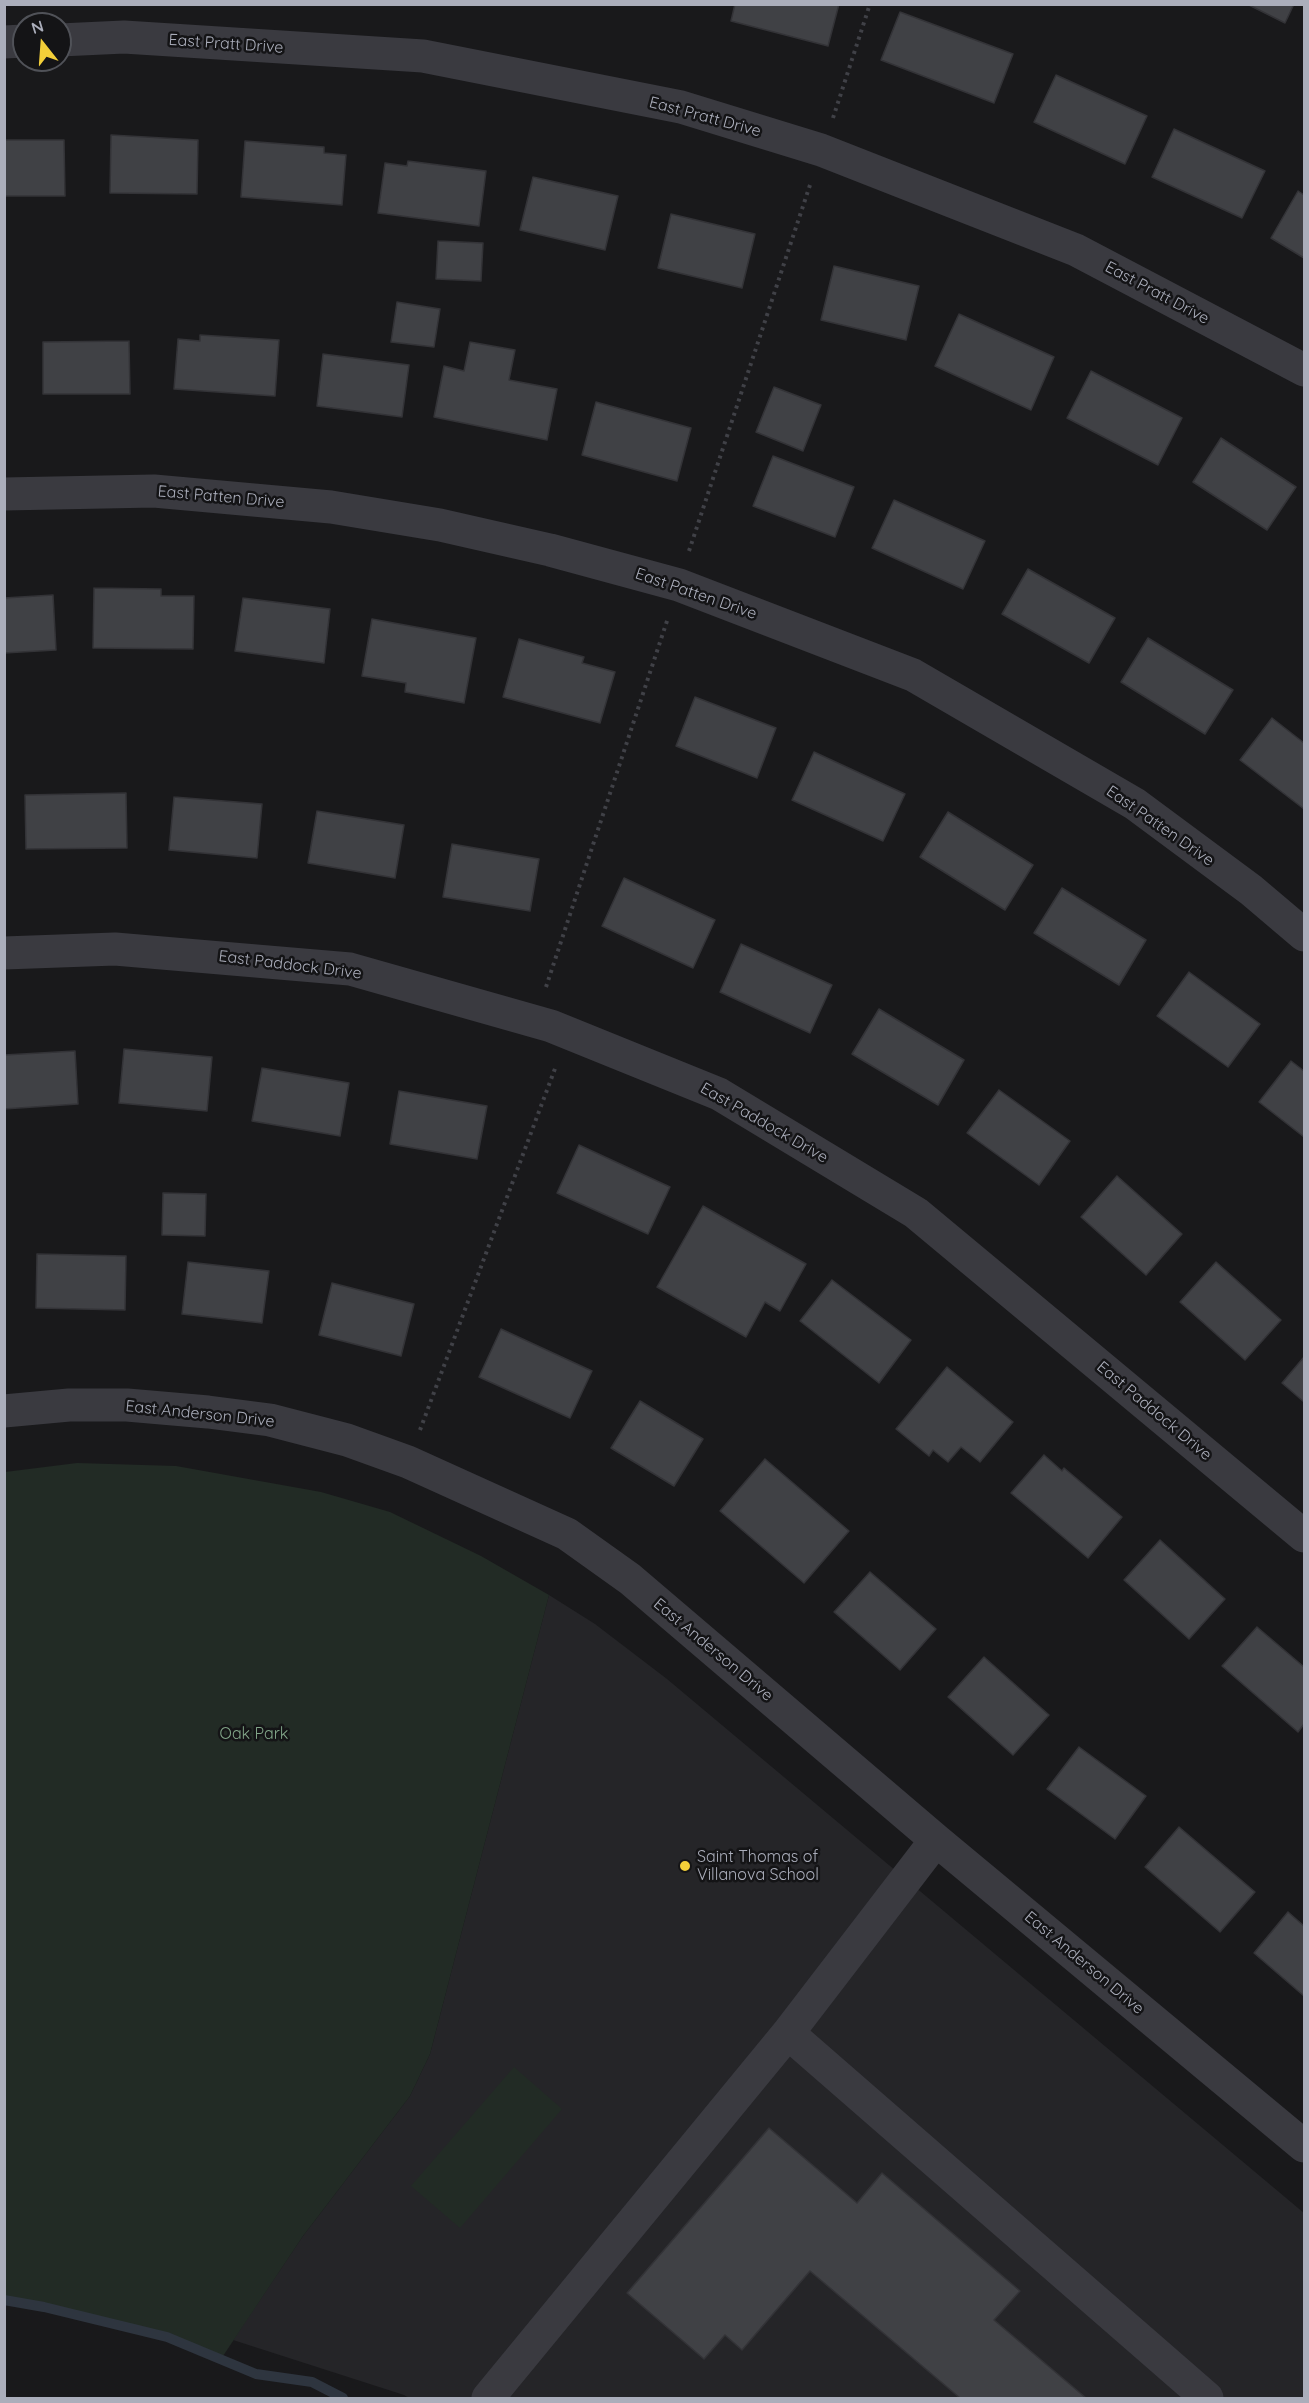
<!DOCTYPE html>
<html>
<head>
<meta charset="utf-8">
<style>
  body { margin:0 }
  #map { position:relative; width:1309px; height:2403px; overflow:hidden; background:#19191b; font-family:Quicksand,sans-serif }
  canvas { display:block }
  .frame { position:absolute; inset:0; border:6px solid #abaebb; pointer-events:none }
  .north { position:absolute; left:12px; top:12px; width:60px; height:60px; box-sizing:border-box; background:#141416; border:2px solid #505258; border-radius:50%; rotate:343deg; font-size:16px; font-weight:700; line-height:24px; text-align:center; color:#abaebb }
  .north::after { content:''; display:block; margin:auto; width:21px; height:27px; background:#f3cf39; clip-path:polygon(50% 0,100% 100%,50% 72%,0 100%) }
</style>
</head>
<body>
<div id="map">
<canvas width="1309" height="2403"></canvas>
<div class="frame"></div>
<div class="north">N</div>
</div>
<script>
const ctx = document.querySelector('canvas').getContext('2d');
ctx.lineJoin = 'round';
function paint(path, color) {
  ctx.fillStyle = color;
  ctx.fill(path, 'evenodd');
}
function shape(rows) {
  const path = new Path2D();
  for (const r of rows) {
    path.moveTo(r[0], r[1]);
    for (let i = 2; i < r.length; i += 2) path.lineTo(r[i], r[i + 1]);
  }
  return path;
}
function trace(path, color, width, dash) {
  ctx.strokeStyle = color;
  ctx.lineWidth = width;
  ctx.lineCap = dash ? 'butt' : 'round';
  ctx.setLineDash(dash || []);
  ctx.stroke(path);
}
function drawText(font, color, halo, rows, align = 'center') {
  ctx.font = font + ' Quicksand,sans-serif';
  ctx.lineWidth = 5;
  ctx.setLineDash([]);
  ctx.textBaseline = 'middle';
  ctx.strokeStyle = halo;
  ctx.fillStyle = color;
  for (const [text, x, y, turn = 0] of rows) {
    ctx.save();
    ctx.translate(x, y);
    ctx.rotate((+turn || 0) * Math.PI / 180);
    ctx.textAlign = isNaN(turn) ? turn : align;
    if (halo) ctx.strokeText(text, 0, 0);
    ctx.fillText(text, 0, 0);
    ctx.restore();
  }
}
const built = shape([
  [549,1595,595,1624,667,1679,1304,2213,1304,2398,409,2398,404,2395,233,2340,303,2236,410,2096,430,2054]
]);
const green = shape([
  [77,1463,176,1466,321,1492,390,1512,481,1556,549,1595,430,2054,410,2096,303,2236,221,2359,167,2337,44,2307,5,2300,5,1472],
  [514,2067,562,2109,460,2228,411,2186]
]);
const stream = shape([
  [4,2300,44,2307,167,2337,256,2374,312,2382,343,2398]
]);
const building = shape([
  [735,4,839,4,828,46,731,21,735,4],
  [1247,4,1294,4,1285,23,1247,4],
  [900,12,1013,54,994,103,881,60,900,12],
  [1056,75,1147,116,1125,164,1034,122,1056,75],
  [1174,129,1265,171,1242,218,1152,177,1174,129],
  [111,135,198,140,197,194,110,193,111,135],
  [4,140,64,140,65,196,4,196,4,140],
  [245,141,324,147,324,153,346,155,342,205,241,197,245,141],
  [408,161,486,171,479,226,378,213,385,163,407,166,408,161],
  [533,177,618,196,605,250,520,230,533,177],
  [1298,191,1304,195,1304,258,1271,238,1298,191],
  [671,214,755,234,742,288,658,268,671,214],
  [438,241,483,243,481,281,436,279,438,241],
  [834,266,919,286,906,340,821,320,834,266],
  [397,302,440,309,434,347,391,342,397,302],
  [959,314,1054,357,1031,410,935,366,959,314],
  [200,335,279,340,275,396,174,389,178,339,200,341,200,335],
  [129,341,130,394,43,394,43,342,129,341],
  [470,342,515,350,509,380,557,389,547,440,434,417,444,366,464,371,470,342],
  [323,354,409,365,402,417,317,406,323,354],
  [1091,371,1182,418,1158,465,1067,418,1091,371],
  [774,387,821,405,803,451,756,432,774,387],
  [596,402,691,428,677,481,582,455,596,402],
  [1221,438,1296,487,1267,530,1193,482,1221,438],
  [773,456,854,487,835,537,753,506,773,456],
  [894,500,985,541,963,589,872,548,894,500],
  [1028,569,1115,618,1089,663,1002,614,1028,569],
  [94,588,161,589,161,596,194,596,193,649,93,648,94,588],
  [53,595,56,650,4,653,4,598,53,595],
  [243,598,330,609,324,663,235,651,243,598],
  [372,619,476,638,464,703,405,692,406,683,362,676,372,619],
  [1148,638,1233,690,1205,734,1121,682,1148,638],
  [519,639,584,657,582,663,615,672,600,723,503,697,519,639],
  [695,697,776,728,757,778,676,746,695,697],
  [1272,718,1304,743,1304,809,1240,760,1272,718],
  [814,752,905,794,883,841,792,800,814,752],
  [126,793,127,848,26,849,25,795,126,793],
  [174,797,262,804,257,858,169,850,174,797],
  [317,811,404,825,395,878,308,863,317,811],
  [948,812,1033,865,1005,910,920,857,948,812],
  [452,844,539,859,530,911,443,897,452,844],
  [624,878,715,920,693,968,602,926,624,878],
  [1062,888,1146,940,1119,985,1034,933,1062,888],
  [741,944,832,985,810,1033,720,992,741,944],
  [1189,972,1260,1024,1228,1067,1157,1016,1189,972],
  [879,1009,964,1060,938,1105,852,1054,879,1009],
  [124,1049,212,1057,207,1111,119,1103,124,1049],
  [75,1051,78,1104,4,1109,4,1055,75,1051],
  [1291,1061,1304,1071,1304,1137,1259,1102,1291,1061],
  [262,1068,349,1083,340,1136,252,1121,262,1068],
  [999,1090,1070,1141,1039,1185,967,1133,999,1090],
  [399,1091,487,1106,477,1159,390,1144,399,1091],
  [579,1145,670,1187,648,1234,557,1193,579,1145],
  [1117,1176,1182,1234,1146,1275,1081,1217,1117,1176],
  [163,1193,206,1194,205,1236,162,1235,163,1193],
  [703,1206,806,1264,780,1311,765,1302,746,1337,657,1287,703,1206],
  [37,1254,126,1256,125,1310,36,1308,37,1254],
  [188,1262,269,1271,262,1323,182,1314,188,1262],
  [1216,1262,1281,1320,1245,1360,1180,1302,1216,1262],
  [832,1280,911,1340,879,1383,800,1321,832,1280],
  [332,1283,414,1304,401,1356,319,1335,332,1283],
  [501,1329,592,1371,570,1418,479,1377,501,1329],
  [1304,1357,1304,1402,1282,1383,1304,1357],
  [947,1367,1013,1422,980,1462,961,1447,948,1462,933,1450,929,1456,896,1429,947,1367],
  [640,1401,703,1439,674,1486,611,1448,640,1401],
  [1044,1455,1062,1471,1064,1468,1122,1517,1088,1558,1011,1493,1044,1455],
  [765,1459,849,1531,804,1583,720,1511,765,1459],
  [1160,1540,1225,1599,1189,1639,1124,1580,1160,1540],
  [870,1572,936,1629,900,1670,834,1612,870,1572],
  [1257,1627,1304,1667,1304,1724,1298,1732,1222,1666,1257,1627],
  [984,1657,1049,1715,1013,1755,948,1697,984,1657],
  [1079,1747,1146,1796,1115,1839,1047,1789,1079,1747],
  [1179,1827,1255,1892,1220,1932,1145,1867,1179,1827],
  [1288,1912,1304,1926,1304,1996,1254,1953,1288,1912],
  [769,2128,857,2203,882,2173,1020,2291,994,2320,1086,2398,960,2398,810,2271,742,2350,725,2335,704,2359,627,2293,769,2128]
]);
const path = shape([
  [833,118,870,4],
  [689,551,810,185],
  [546,987,668,618],
  [420,1430,556,1066]
]);
const minor = shape([
  [60,40,124,37,423,56,681,107,821,150,1076,250,1304,370],
  [4,42,24,41],
  [4,494,154,491,331,507,440,525,550,550,679,585,913,675,1135,804,1251,890,1304,935],
  [4,953,115,949,350,969,551,1026,719,1094,916,1213,1304,1536],
  [4,1411,69,1405,127,1405,208,1412,270,1420,347,1440,408,1462,567,1534,630,1579,936,1840,1304,2146],
  [788,2033,1207,2398],
  [488,2398,788,2033,936,1840]
]);
const markers = [
  [685,1866,6,"#f3cf39"]
];
const streetNames = [
  ["East Pratt Drive",226,44,4],
  ["East Pratt Drive",705,117,15],
  ["East Pratt Drive",1157,293,28],
  ["East Patten Drive",221,497,5],
  ["East Patten Drive",696,594,19],
  ["East Patten Drive",1160,826,35],
  ["East Paddock Drive",290,965,7],
  ["East Paddock Drive",764,1123,30],
  ["East Paddock Drive",1154,1411,40],
  ["East Anderson Drive",200,1414,6],
  ["East Anderson Drive",713,1650,40],
  ["East Anderson Drive",1084,1963,40]
];
const parkNames = [
  ["Oak Park",254,1734]
];
const poiNames = [
  ["Saint Thomas of",697,1857],
  ["Villanova School",697,1875]
];
paint(built, '#252528');
paint(green, '#222b25');
trace(stream, '#2e353f', 10);
paint(building, '#404145');
trace(building, '#333337', 1.5);
trace(path, '#404147', 4, [3, 4.5]);
trace(minor, '#3a3a40', 33);
for (const [x, y, r, color] of markers) {
  const dot = new Path2D();
  dot.arc(x, y, r, 0, 2 * Math.PI);
  ctx.fillStyle = color;
  ctx.fill(dot);
  trace(dot, '#141416', 2);
}
drawText('16px', '#abaebb', '#141416', streetNames);
drawText('16px', '#82a689', '#141416', parkNames);
drawText('16px', '#abaebb', '#141416', poiNames, 'left');
</script>
</body>
</html>
